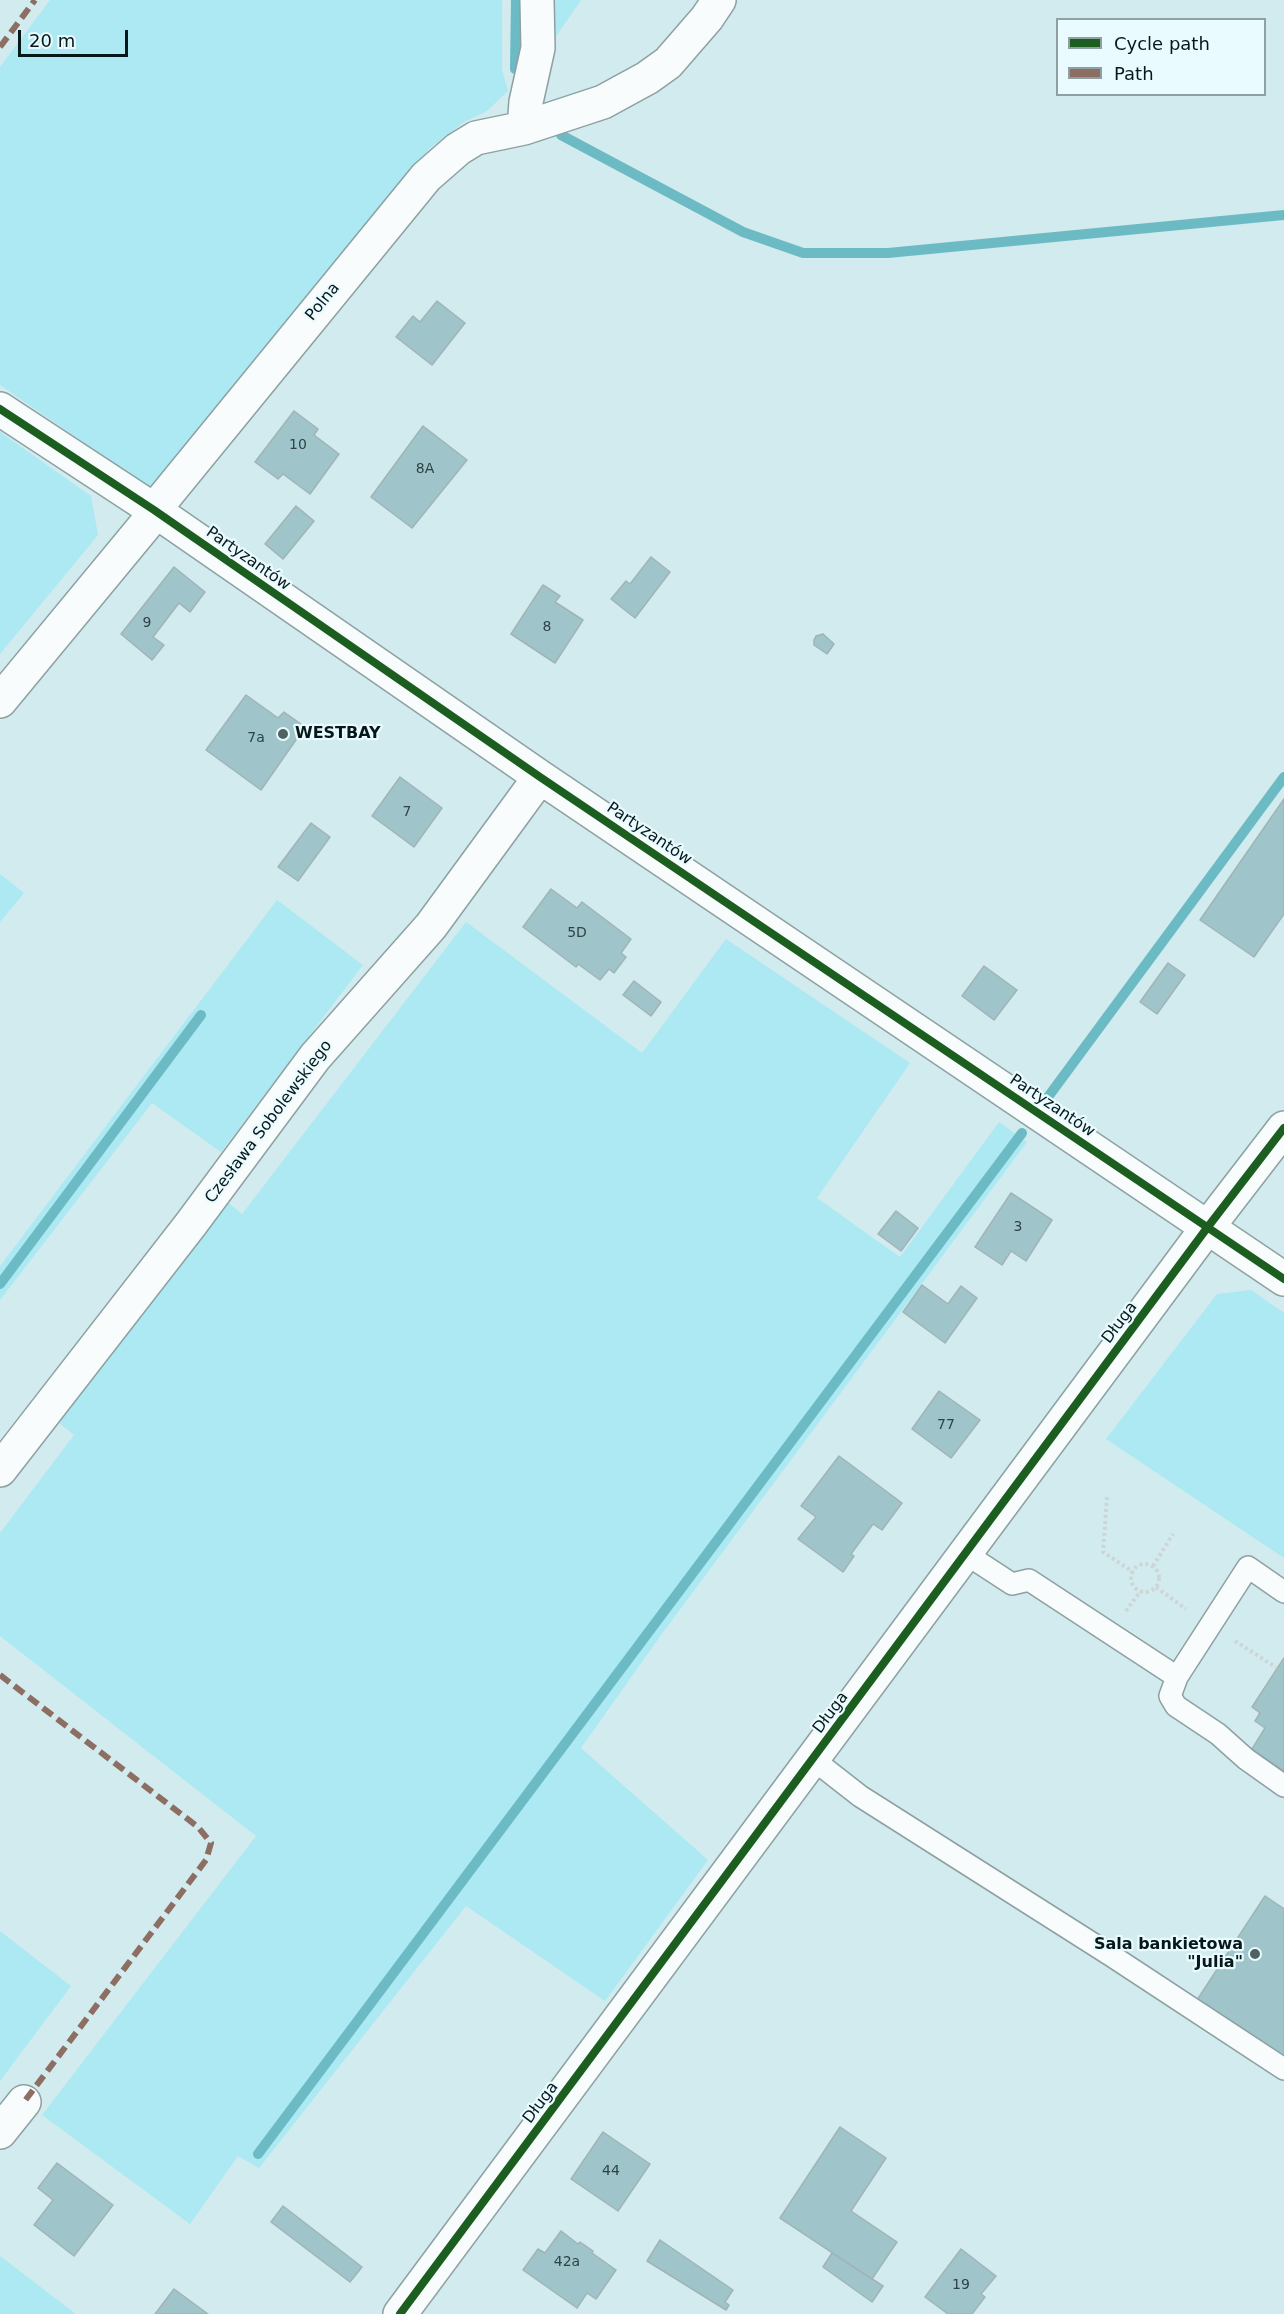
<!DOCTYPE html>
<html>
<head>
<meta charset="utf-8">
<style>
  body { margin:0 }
  #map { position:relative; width:1284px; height:2314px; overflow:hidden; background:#d2ebee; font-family:"DejaVu Sans",sans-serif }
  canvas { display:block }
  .legend { position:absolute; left:1056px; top:18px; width:210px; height:78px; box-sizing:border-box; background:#e9fbfe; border:2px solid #8fa0a3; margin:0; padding:8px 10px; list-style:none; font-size:18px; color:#07181a }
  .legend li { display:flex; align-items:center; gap:12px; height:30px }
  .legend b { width:30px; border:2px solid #8fa0a3 }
  .scale { position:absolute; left:18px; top:30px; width:110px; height:27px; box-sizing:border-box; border:3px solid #07181a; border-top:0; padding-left:8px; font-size:18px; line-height:21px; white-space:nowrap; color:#07181a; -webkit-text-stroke:4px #e9fbfe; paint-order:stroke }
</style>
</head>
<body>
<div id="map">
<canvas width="1284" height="2314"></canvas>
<ul class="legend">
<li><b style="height:8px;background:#1b5e20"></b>Cycle path</li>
<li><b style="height:8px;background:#8d6e63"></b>Path</li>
</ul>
<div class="scale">20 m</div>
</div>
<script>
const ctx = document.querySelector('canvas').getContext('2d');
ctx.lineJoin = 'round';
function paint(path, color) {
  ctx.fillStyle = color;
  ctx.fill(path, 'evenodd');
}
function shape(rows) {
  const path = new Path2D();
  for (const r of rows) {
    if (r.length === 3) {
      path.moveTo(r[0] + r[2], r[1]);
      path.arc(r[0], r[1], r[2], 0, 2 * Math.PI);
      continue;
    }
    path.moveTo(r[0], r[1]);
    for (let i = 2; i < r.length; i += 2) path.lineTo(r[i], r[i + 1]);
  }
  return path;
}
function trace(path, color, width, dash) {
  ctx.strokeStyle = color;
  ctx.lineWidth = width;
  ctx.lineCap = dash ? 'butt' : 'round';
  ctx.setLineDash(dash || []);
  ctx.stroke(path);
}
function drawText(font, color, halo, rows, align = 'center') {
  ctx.font = font + ' "DejaVu Sans",sans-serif';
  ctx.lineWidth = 4.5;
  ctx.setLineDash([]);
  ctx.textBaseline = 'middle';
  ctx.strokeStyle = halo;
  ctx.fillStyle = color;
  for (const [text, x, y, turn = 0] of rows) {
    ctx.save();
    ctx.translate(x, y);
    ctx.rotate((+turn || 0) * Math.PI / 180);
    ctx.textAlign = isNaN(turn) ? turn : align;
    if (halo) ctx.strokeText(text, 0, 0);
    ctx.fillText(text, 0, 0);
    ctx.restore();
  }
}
const green = shape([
  [50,0,502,0,502,70,508,91,487,111,464,122,430,148,150,488,0,385,0,67],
  [545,0,581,0,546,51],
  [0,432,91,496,98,535,0,654],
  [0,874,24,893,0,922],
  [277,900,363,965,221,1152,152,1103,0,1300,0,1266],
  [466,922,642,1053,726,939,910,1063,817,1198,900,1257,999,1122,1027,1142,661,1635,581,1748,708,1860,605,2001,466,1906,259,2168,238,2156,190,2224,42,2115,256,1836,0,1636,0,1533,74,1435,52,1417,224,1199,242,1214],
  [1251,1290,1284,1313,1284,1558,1106,1439,1217,1294],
  [0,1931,71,1986,0,2081],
  [0,2256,76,2314,0,2314]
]);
const stream = shape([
  [515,69,516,0],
  [561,135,743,232,803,253,888,253,1284,215],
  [1048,1097,1284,777],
  [0,1284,201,1015],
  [258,2154,1022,1133]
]);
const building = shape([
  [437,301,465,323,432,365,396,337,413,316,420,322,437,301],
  [294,411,318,429,314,435,339,454,310,494,283,474,278,479,255,462,294,411],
  [423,426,467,460,412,528,371,497,423,426],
  [296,506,314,521,283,559,265,544,296,506],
  [651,557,670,572,635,618,611,599,626,581,630,584,651,557],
  [174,567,205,592,190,612,179,603,153,637,164,645,152,660,121,634,174,567],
  [543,585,560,596,555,602,583,620,555,663,511,634,543,585],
  [823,634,834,644,827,654,814,645,814,640,816,636,823,634],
  [246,695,278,718,284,712,305,727,261,790,206,750,246,695],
  [400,777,442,808,414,847,372,816,400,777],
  [1284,799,1284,914,1254,957,1200,920,1284,799],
  [311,823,330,837,298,881,278,867,311,823],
  [551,889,577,908,582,902,631,939,621,953,626,957,614,973,609,969,600,980,578,964,576,967,523,927,551,889],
  [1168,963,1185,975,1157,1014,1140,1002,1168,963],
  [984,966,1017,990,994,1020,962,996,984,966],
  [634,981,661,1002,651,1016,623,995,634,981],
  [1011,1193,1052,1220,1026,1261,1011,1251,1002,1265,975,1247,1011,1193],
  [896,1211,918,1228,901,1251,878,1234,896,1211],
  [922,1285,948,1304,961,1286,977,1298,945,1343,903,1312,922,1285],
  [939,1391,980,1420,951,1458,912,1429,939,1391],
  [839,1456,902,1503,882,1530,873,1524,851,1554,854,1556,843,1572,798,1539,816,1517,801,1506,839,1456],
  [1284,1658,1284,1771,1252,1749,1265,1728,1255,1721,1260,1713,1252,1707,1284,1658],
  [1265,1896,1284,1909,1284,2057,1197,2000,1265,1896],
  [840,2127,886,2158,851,2211,897,2242,872,2279,780,2218,840,2127],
  [603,2132,650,2164,618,2211,571,2179,603,2132],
  [57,2163,113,2205,74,2256,34,2225,53,2200,38,2188,57,2163],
  [283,2206,362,2267,350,2282,271,2222,283,2206],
  [561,2231,578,2244,580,2242,593,2251,592,2253,616,2270,596,2299,587,2293,577,2308,523,2270,538,2249,545,2253,561,2231],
  [660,2240,733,2290,725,2302,729,2305,726,2310,647,2261,660,2240],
  [961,2249,996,2276,981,2294,985,2297,972,2314,948,2314,925,2297,961,2249],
  [832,2253,883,2286,872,2302,823,2267,832,2253],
  [174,2289,208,2314,155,2314,174,2289]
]);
const path = shape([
  [1107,1497,1103,1552,1133,1572],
  [1145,1578,14],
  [1153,1566,1173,1534],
  [1156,1587,1186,1609],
  [1126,1611,1140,1592],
  [1235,1641,1277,1668]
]);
const service = shape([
  [966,1554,1012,1584,1029,1580,1177,1677],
  [1284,1592,1248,1567,1177,1677,1170,1696,1176,1706,1218,1734,1246,1759,1284,1786],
  [814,1760,860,1796,1112,1956,1284,2069]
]);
const minor = shape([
  [524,128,526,102,538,48,537,0],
  [0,409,154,510,540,777,1284,1279],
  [0,701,152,517,154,510,426,177,458,149,476,138,524,128,603,102,647,78,668,63,707,18,719,0],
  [0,1470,191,1224,315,1057,431,926,540,777],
  [0,2132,24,2102],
  [400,2314,1207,1228,1284,1128]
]);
const quiet = shape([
  [0,47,35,0],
  [0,1675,198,1827,211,1843,206,1860,24,2102]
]);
const cycleway = shape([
  [0,409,154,510,540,777,1284,1279],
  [400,2314,1207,1228,1284,1128]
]);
const markers = [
  [283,734,6,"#4e6264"],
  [1255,1954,6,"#4e6264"]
];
const numberNames = [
  ["10",298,445],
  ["8A",425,469],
  ["9",147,623],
  ["8",547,627],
  ["7a",256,738],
  ["7",407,812],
  ["5D",577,933],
  ["3",1018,1227],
  ["77",946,1425],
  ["44",611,2171],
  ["42a",567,2262],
  ["19",961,2285]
];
const streetNames = [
  ["Polna",323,302,-51],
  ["Partyzantów",248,559,35],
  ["Partyzantów",649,834,34],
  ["Partyzantów",1052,1106,34],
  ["Czesława Sobolewskiego",269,1122,-53],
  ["Długa",1120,1323,-53],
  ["Długa",831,1713,-53],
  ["Długa",541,2103,-53]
];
const poiNames = [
  ["WESTBAY",295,734],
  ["Sala bankietowa",1243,1945,"right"],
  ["\"Julia\"",1243,1963,"right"]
];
paint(green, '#ace9f2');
trace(stream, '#6cbbc4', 10);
paint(building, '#9fc5ca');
trace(building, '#a0b4b6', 1.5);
trace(service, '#8da0a2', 24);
trace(minor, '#8da0a2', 36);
trace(path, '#ced5d6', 4, [3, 3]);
trace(service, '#f8fcfc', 21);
trace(minor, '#f8fcfc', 33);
trace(quiet, '#8d6e63', 6, [12, 6]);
trace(cycleway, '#1b5e20', 8);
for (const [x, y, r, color] of markers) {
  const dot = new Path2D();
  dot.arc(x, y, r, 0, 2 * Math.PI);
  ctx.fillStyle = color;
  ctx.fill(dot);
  trace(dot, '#e9fbfe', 2);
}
drawText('14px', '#2d4346', null, numberNames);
drawText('16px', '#07181a', '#e9fbfe', streetNames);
drawText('bold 16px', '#07181a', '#e9fbfe', poiNames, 'left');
</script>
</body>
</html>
